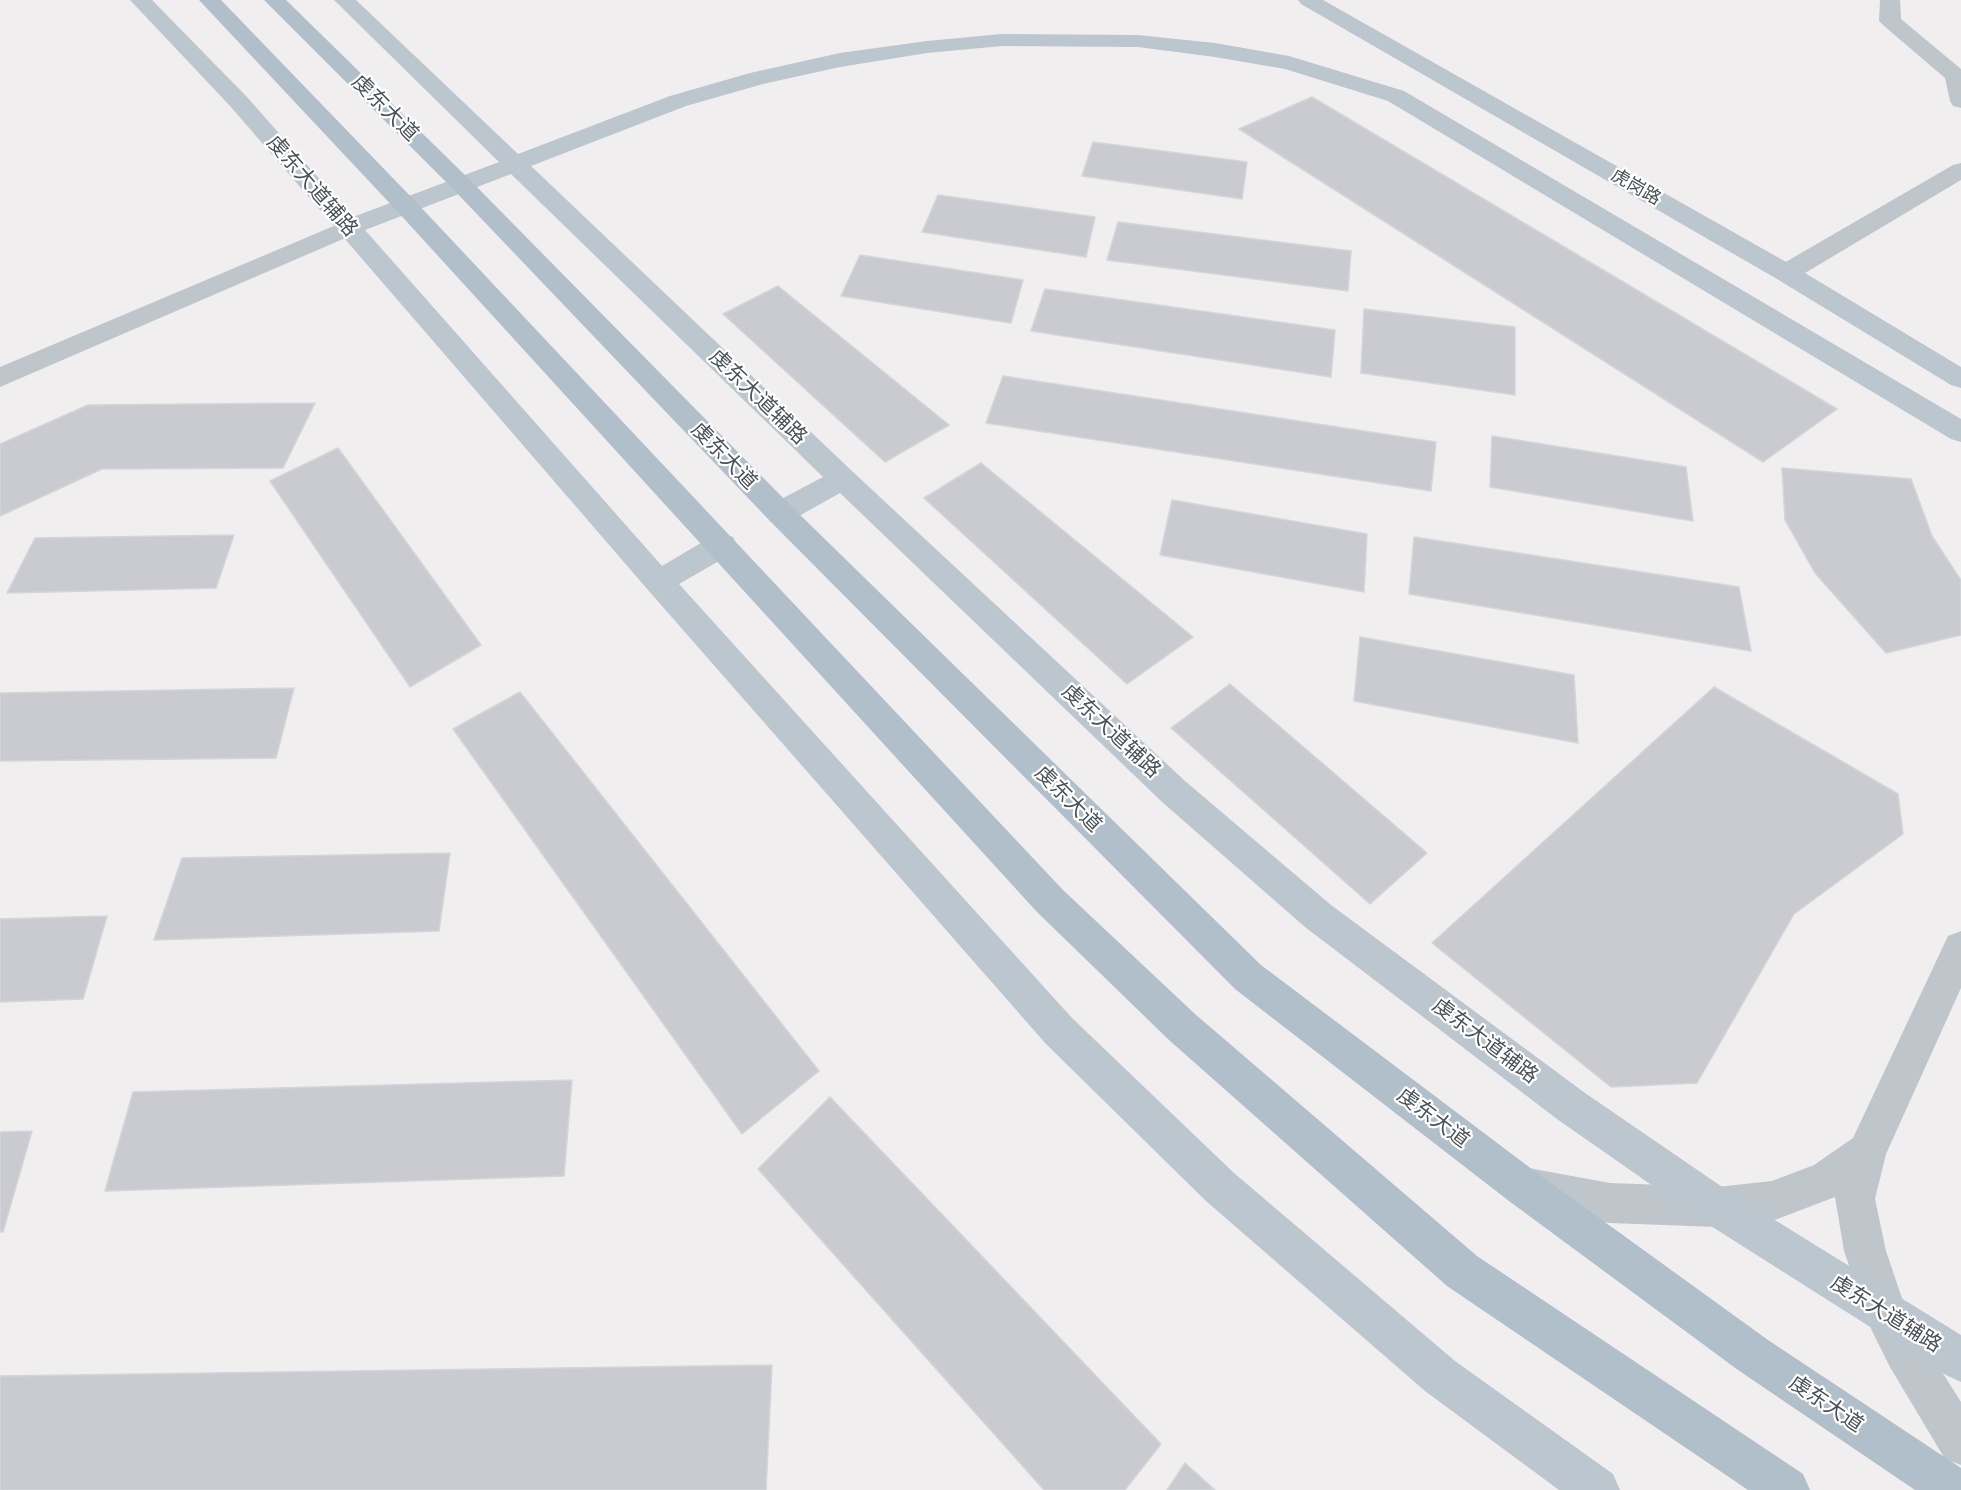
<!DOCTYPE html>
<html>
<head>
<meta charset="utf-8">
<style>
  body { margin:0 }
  canvas { display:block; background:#f0eeee }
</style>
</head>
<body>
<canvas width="1961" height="1490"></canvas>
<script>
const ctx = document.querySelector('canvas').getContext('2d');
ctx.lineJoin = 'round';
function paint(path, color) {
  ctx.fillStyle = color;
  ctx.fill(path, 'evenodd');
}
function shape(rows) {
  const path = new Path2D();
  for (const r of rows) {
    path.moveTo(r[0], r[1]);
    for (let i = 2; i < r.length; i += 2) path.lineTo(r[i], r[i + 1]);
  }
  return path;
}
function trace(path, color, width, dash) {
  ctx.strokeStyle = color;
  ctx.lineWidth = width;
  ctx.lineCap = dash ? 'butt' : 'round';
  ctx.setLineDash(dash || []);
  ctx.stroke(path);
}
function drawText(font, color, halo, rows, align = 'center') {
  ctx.font = font + ' "Alegreya Sans","Noto Sans SC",sans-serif';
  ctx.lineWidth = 4.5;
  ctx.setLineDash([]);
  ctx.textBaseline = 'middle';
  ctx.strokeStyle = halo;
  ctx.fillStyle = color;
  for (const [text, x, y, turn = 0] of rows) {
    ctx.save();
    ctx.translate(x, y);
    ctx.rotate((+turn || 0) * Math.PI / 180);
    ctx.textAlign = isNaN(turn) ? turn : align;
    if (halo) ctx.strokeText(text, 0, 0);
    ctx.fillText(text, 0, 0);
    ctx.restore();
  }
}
const building = shape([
  [1312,97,1837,409,1763,462,1239,129,1312,97],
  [1093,142,1247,162,1242,199,1082,176,1093,142],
  [938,195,1095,217,1086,257,922,232,938,195],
  [1118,222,1351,251,1348,291,1107,260,1118,222],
  [860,255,1023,280,1011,323,841,296,860,255],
  [778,286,949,425,885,462,723,314,778,286],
  [1045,289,1335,330,1331,377,1031,331,1045,289],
  [1364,309,1515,327,1515,395,1361,373,1364,309],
  [1003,376,1436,442,1431,491,986,423,1003,376],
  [315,403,283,468,102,469,0,516,0,444,88,405,315,403],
  [1492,436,1686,467,1693,521,1490,487,1492,436],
  [338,448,481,645,410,687,270,481,338,448],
  [981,463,1193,637,1127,684,924,498,981,463],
  [1782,468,1911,479,1932,536,1961,580,1961,635,1886,653,1815,573,1785,520,1782,468],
  [1172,500,1367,534,1364,592,1160,555,1172,500],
  [234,535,216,588,7,593,35,538,234,535],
  [1414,537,1739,587,1751,651,1409,594,1414,537],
  [1360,637,1574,675,1578,743,1354,701,1360,637],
  [1230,684,1427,853,1370,904,1171,728,1230,684],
  [1714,687,1898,794,1903,834,1794,914,1697,1083,1611,1087,1432,943,1714,687],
  [294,688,276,758,0,761,0,693,294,688],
  [520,692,819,1071,742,1134,453,729,520,692],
  [450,853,439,931,154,940,182,858,450,853],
  [107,916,83,999,0,1002,0,919,107,916],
  [572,1080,564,1176,105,1191,133,1092,572,1080],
  [830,1097,1161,1444,1125,1490,1044,1490,758,1169,830,1097],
  [32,1131,3,1232,0,1232,0,1132,32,1131],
  [772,1365,766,1490,0,1490,0,1376,772,1365],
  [1185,1463,1215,1490,1167,1490,1185,1463]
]);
const street = shape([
  [1880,0,1900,0,1901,19,1961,69,1961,108,1953,106,1950,101,1945,78,1883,25,1879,21,1880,0],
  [1961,163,1961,180,1795,279,1786,281,1777,279,1773,273,1777,267,1953,165,1961,163],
  [348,220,357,223,360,228,357,233,0,387,0,367,348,220],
  [1961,931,1961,988,1886,1154,1875,1199,1886,1251,1905,1307,1920,1337,1961,1402,1961,1465,1945,1459,1890,1367,1872,1331,1844,1251,1835,1197,1772,1221,1717,1227,1610,1223,1523,1207,1509,1201,1503,1187,1509,1173,1523,1167,1610,1183,1717,1187,1772,1181,1814,1165,1853,1138,1948,936,1961,931]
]);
const secondary = shape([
  [130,0,152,0,247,97,353,217,499,162,334,0,356,0,518,154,670,96,750,73,840,53,927,41,1002,34,1138,35,1215,43,1289,56,1404,91,1961,419,1961,442,1951,439,1388,101,1285,69,1215,57,1138,47,1002,46,927,53,840,67,763,84,686,106,531,166,853,472,1185,781,1331,905,1585,1093,1731,1193,1961,1335,1961,1382,1946,1375,1703,1221,1557,1119,1305,927,1161,801,840,493,790,521,780,524,770,521,765,513,770,505,823,477,511,174,365,230,662,566,711,537,722,534,733,537,737,545,733,553,679,584,1072,1018,1234,1173,1455,1361,1613,1474,1620,1490,1559,1490,1425,1391,1206,1201,1046,1044,648,590,231,107,130,0],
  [1298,0,1323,0,1795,267,1961,367,1961,388,1951,385,1777,279,1301,4,1298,0]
]);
const primary = shape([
  [199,0,221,0,415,201,1063,890,1195,1014,1477,1256,1803,1474,1810,1490,1748,1490,1447,1286,1169,1040,1037,912,397,211,199,0],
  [264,0,286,0,469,179,790,505,1261,965,1537,1173,1768,1340,1961,1468,1961,1490,1915,1490,1738,1370,1509,1201,1235,989,770,521,453,189,264,0]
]);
const farStreetnames = [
  ["虎岗路",1636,187,30]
];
const streetNames = [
  ["虔东大道",385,108,45],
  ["虔东大道辅路",312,186,49],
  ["虔东大道辅路",758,397,44],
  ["虔东大道",724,456,46],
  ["虔东大道辅路",1111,731,43],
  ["虔东大道",1068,799,45],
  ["虔东大道辅路",1485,1041,37],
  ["虔东大道",1433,1118,37],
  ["虔东大道辅路",1886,1314,32],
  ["虔东大道",1826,1404,34]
];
paint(building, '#c9cbd0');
trace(building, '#d3d5d9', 1.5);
paint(street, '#bec6cb');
paint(secondary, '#bcc6ce');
paint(primary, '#b1bfca');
drawText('18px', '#495259', '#fff', farStreetnames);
drawText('21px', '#495259', '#fff', streetNames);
</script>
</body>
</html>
